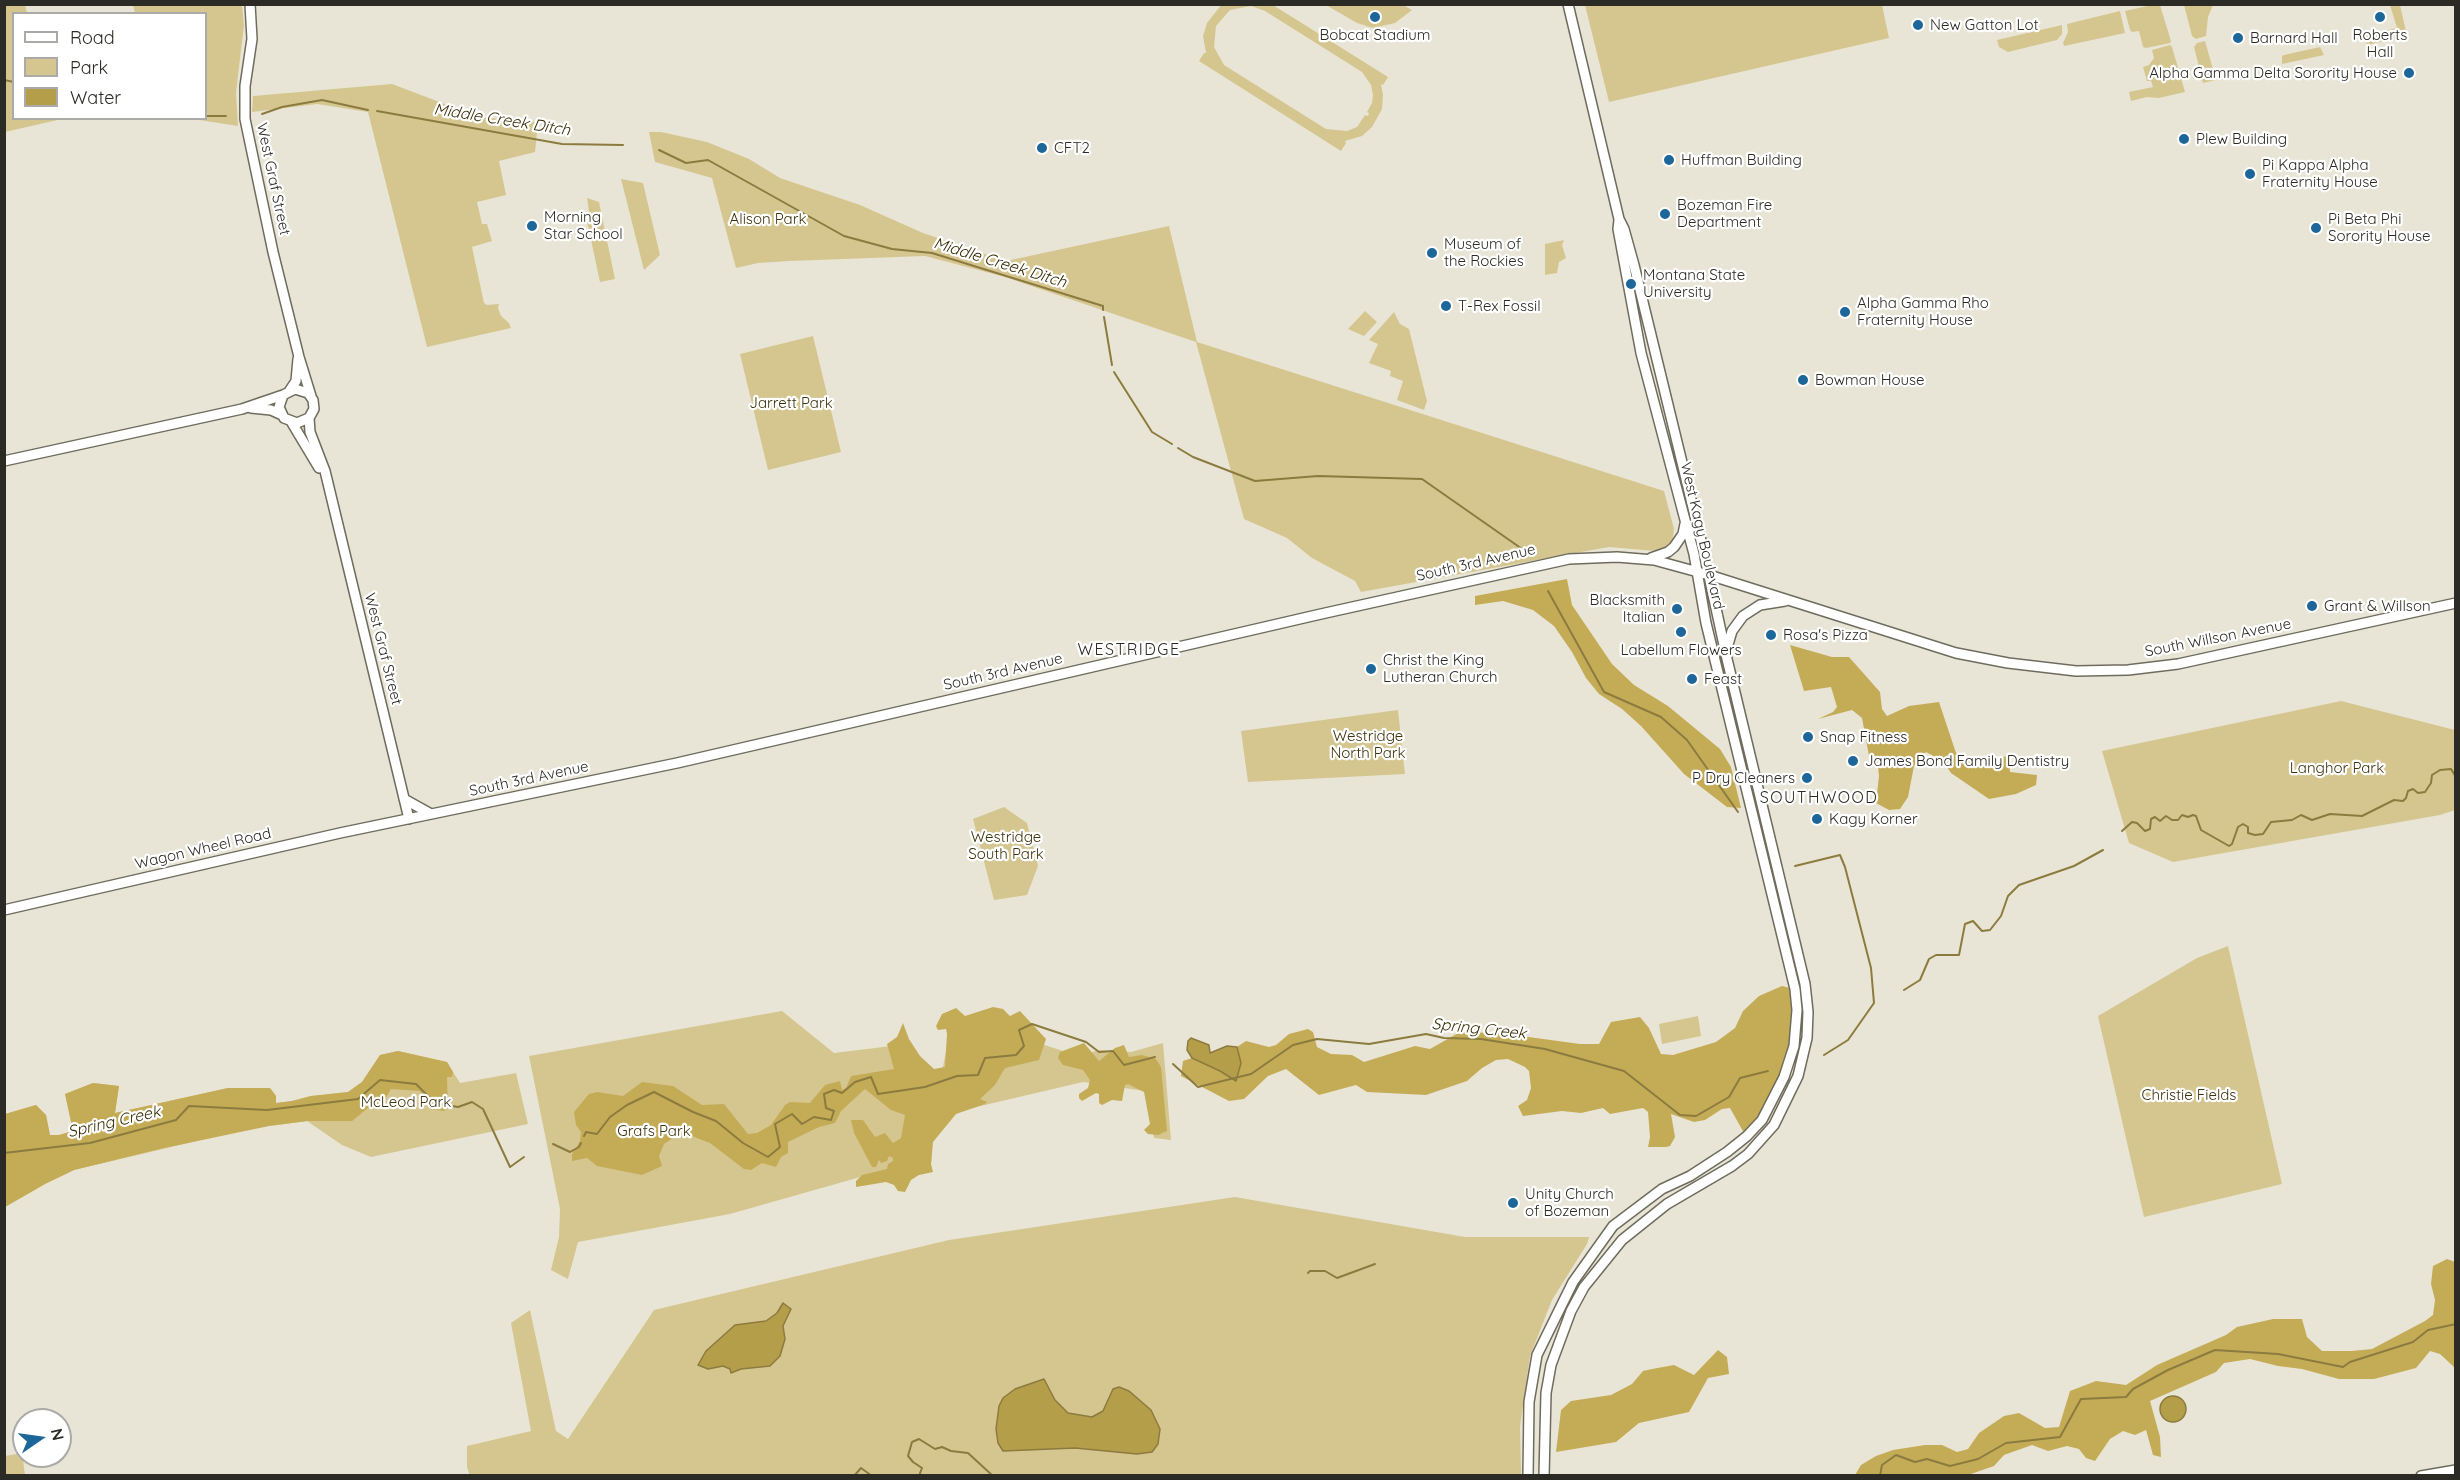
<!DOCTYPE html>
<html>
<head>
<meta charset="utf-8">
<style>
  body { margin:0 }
  #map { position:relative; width:2460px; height:1480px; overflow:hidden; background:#e9e5d6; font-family:Quicksand,sans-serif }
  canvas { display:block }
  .frame { position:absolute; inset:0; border:6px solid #2c2a24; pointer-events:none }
  .legend { position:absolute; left:12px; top:12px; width:195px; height:108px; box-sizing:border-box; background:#fff; border:2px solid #abaaa7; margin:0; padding:8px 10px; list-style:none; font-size:18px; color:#2c2a24 }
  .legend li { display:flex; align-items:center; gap:12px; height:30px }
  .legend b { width:30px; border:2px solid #abaaa7 }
  .north { position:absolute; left:12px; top:1408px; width:60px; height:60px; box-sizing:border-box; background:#fff; border:2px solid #abaaa7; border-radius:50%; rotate:77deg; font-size:16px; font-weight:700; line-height:24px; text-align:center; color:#2c2a24 }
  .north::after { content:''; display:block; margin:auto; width:21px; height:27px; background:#1c669a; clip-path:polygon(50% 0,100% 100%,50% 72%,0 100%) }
</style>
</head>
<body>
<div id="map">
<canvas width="2460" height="1480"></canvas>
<div class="frame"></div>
<ul class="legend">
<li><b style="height:8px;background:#fff"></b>Road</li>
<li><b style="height:16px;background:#d5c690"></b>Park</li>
<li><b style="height:16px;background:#b59e49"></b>Water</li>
</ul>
<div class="north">N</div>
</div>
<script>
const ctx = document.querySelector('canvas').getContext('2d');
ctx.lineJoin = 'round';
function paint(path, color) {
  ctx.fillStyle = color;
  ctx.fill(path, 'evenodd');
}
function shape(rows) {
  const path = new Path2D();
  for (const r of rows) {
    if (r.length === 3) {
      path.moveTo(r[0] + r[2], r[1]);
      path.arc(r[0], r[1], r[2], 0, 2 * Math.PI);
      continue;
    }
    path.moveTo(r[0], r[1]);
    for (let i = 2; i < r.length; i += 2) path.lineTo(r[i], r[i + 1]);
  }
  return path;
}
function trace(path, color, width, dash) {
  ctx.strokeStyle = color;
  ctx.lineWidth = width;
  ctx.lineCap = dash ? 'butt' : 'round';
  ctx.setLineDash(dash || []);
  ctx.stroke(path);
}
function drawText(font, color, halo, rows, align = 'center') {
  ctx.font = font + ' Quicksand,sans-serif';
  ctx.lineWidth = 4.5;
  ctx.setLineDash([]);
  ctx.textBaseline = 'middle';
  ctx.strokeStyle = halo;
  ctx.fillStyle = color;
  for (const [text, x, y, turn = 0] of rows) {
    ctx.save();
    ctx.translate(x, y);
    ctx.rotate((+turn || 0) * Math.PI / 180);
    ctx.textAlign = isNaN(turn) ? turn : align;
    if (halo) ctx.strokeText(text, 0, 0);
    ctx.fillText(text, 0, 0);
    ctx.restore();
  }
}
const green = shape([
  [1222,4,1273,5,1388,77,1383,85,1381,84,1383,95,1382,109,1372,127,1362,136,1345,141,1346,143,1341,151,1199,61,1204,53,1206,53,1203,36,1207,23],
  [1251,6,1265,11,1362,72,1371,85,1373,95,1372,103,1367,112,1369,113,1368,116,1365,115,1357,127,1347,131,1326,129,1224,65,1214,47,1216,26,1230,10],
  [4,5,25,5,27,13,14,14,14,118,62,119,5,132],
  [133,5,242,5,244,25,236,93,238,126,193,119,206,118,206,14,135,13],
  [1326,5,1403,5,1412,10,1395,23,1373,28,1357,23],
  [1585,5,1882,5,1889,38,1609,102],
  [2152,5,2160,5,2171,41,2170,43,2146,48,2143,47,2139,31,2132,32,2130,30,2125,11],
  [2184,5,2213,5,2208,17,2206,36,2196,39,2192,36],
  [2390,5,2400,5,2407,36,2367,45,2365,35,2397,28],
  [2120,11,2125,33,2064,46,2063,43,2068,32,2067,24],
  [2062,25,2062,34,2057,40,2008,52,1999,47,1997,40],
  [2205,41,2216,80,2203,83,2194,47,2197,43],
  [2170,45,2172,47,2185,92,2159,98,2147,97,2131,101,2129,92,2153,87,2151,81,2147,81,2143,67,2149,65,2154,58,2152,50],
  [2320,47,2324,55,2282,64,2282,56,2284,55],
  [392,84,479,117,538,122,535,152,499,161,506,195,477,202,482,224,487,224,492,241,472,247,484,303,487,305,499,304,498,308,501,316,509,323,511,328,427,347,368,112,317,104,252,112,253,96],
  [649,132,661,132,707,142,749,159,780,178,860,205,923,233,1006,261,1169,226,1197,342,1664,491,1674,529,1672,543,1665,550,1655,551,1609,547,1361,592,1355,581,1312,558,1287,538,1244,519,1196,342,1005,277,925,256,790,261,758,263,736,268,712,178,655,162],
  [621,179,643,183,660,255,644,270],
  [587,198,599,202,615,279,600,282,587,221,590,219],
  [1564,240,1562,245,1566,258,1559,262,1557,273,1545,275,1545,244],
  [1365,311,1377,322,1364,336,1348,329],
  [1394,312,1400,324,1409,329,1427,401,1424,410,1397,400,1403,381,1390,376,1391,371,1369,363,1378,344,1369,340],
  [813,336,841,452,768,470,740,354],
  [2341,701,2455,730,2455,810,2440,815,2173,862,2129,843,2102,751],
  [1398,710,1405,774,1248,782,1241,731],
  [1004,807,1027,823,1038,866,1027,895,994,900,973,819],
  [2228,946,2282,1184,2144,1217,2098,1016,2197,958],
  [782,1011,834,1053,908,1044,920,1060,934,1071,943,1067,949,1035,1039,1043,1078,1056,1099,1050,1131,1052,1163,1043,1171,1140,1154,1138,1145,1091,1083,1082,955,1112,928,1139,932,1161,878,1172,730,1214,578,1242,568,1279,551,1270,559,1237,560,1209,529,1056],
  [1698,1016,1701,1036,1662,1044,1659,1024],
  [398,1051,447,1062,460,1083,516,1073,528,1124,371,1157,342,1145,307,1121,269,1126,235,1132,74,1170,45,1184,5,1207,5,1114,36,1105,46,1115,50,1135,59,1135,73,1131,65,1094,93,1083,119,1086,115,1113,228,1088,270,1088,276,1096,276,1103,292,1101,311,1096,348,1092,362,1082,380,1055],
  [1235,1197,1465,1237,1589,1237,1587,1244,1552,1300,1530,1356,1520,1427,1521,1475,470,1476,467,1467,467,1446,531,1431,511,1323,530,1310,556,1431,568,1439,654,1310,949,1240],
  [22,1453,25,1475,5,1475,5,1456]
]);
const forest = shape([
  [1567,579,1572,605,1612,664,1634,685,1668,706,1720,749,1731,767,1741,808,1727,807,1684,774,1641,726,1622,709,1599,694,1586,678,1572,652,1554,626,1533,610,1503,601,1475,605,1475,596],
  [1790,645,1832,657,1849,657,1880,692,1882,709,1887,716,1909,706,1939,702,1956,753,1975,761,2009,756,2010,772,2037,775,2036,785,2016,794,1989,799,1951,773,1943,761,1926,752,1914,766,1908,797,1900,809,1889,810,1876,803,1879,776,1877,757,1869,756,1862,718,1852,710,1818,719,1833,712,1837,707,1831,687,1804,691],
  [1782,986,1790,988,1793,1024,1782,1074,1763,1110,1744,1133,1730,1108,1722,1109,1705,1120,1694,1122,1671,1114,1675,1137,1670,1146,1666,1147,1648,1147,1650,1137,1648,1112,1643,1108,1610,1114,1603,1108,1581,1113,1562,1111,1523,1116,1518,1106,1527,1100,1531,1088,1529,1071,1525,1067,1508,1059,1496,1060,1482,1068,1467,1081,1426,1095,1367,1092,1356,1085,1319,1095,1286,1069,1268,1076,1244,1099,1229,1101,1181,1076,1183,1061,1192,1058,1220,1071,1239,1052,1237,1047,1246,1041,1269,1047,1276,1045,1289,1034,1308,1029,1313,1032,1317,1047,1331,1054,1352,1055,1364,1062,1415,1046,1430,1049,1460,1032,1499,1033,1580,1044,1599,1044,1611,1022,1640,1017,1649,1028,1661,1054,1673,1055,1716,1042,1735,1028,1743,1011,1759,996],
  [993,1007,1003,1009,1010,1016,1020,1011,1046,1039,1039,1060,1005,1068,995,1085,980,1099,987,1102,985,1104,956,1114,933,1142,931,1164,933,1172,919,1175,911,1180,905,1192,898,1191,894,1185,886,1182,856,1187,856,1181,862,1175,887,1169,888,1164,893,1161,893,1158,889,1156,887,1161,881,1163,879,1160,876,1167,872,1167,854,1133,851,1120,863,1120,875,1137,885,1133,893,1143,901,1138,905,1115,891,1110,865,1089,841,1111,835,1123,819,1127,788,1142,788,1153,781,1157,776,1167,762,1163,751,1170,744,1169,710,1143,689,1135,673,1138,664,1144,659,1156,662,1166,642,1175,597,1166,587,1158,572,1161,572,1154,580,1141,581,1132,576,1125,574,1112,589,1094,597,1092,623,1096,642,1082,673,1086,702,1105,724,1104,748,1134,757,1133,771,1125,785,1105,790,1102,810,1103,825,1085,840,1081,842,1090,846,1088,851,1076,894,1069,887,1044,897,1037,903,1023,909,1039,920,1056,934,1069,945,1067,947,1034,946,1029,938,1030,936,1026,942,1014,956,1008,965,1016],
  [1084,1043,1099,1061,1115,1048,1124,1045,1129,1057,1142,1055,1156,1059,1161,1067,1167,1131,1158,1135,1148,1134,1144,1130,1150,1124,1144,1092,1128,1084,1125,1085,1122,1101,1112,1100,1102,1105,1099,1103,1099,1094,1096,1093,1082,1101,1079,1098,1079,1094,1088,1088,1090,1080,1083,1070,1063,1065,1058,1058,1060,1052],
  [398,1051,447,1062,453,1072,452,1077,447,1077,448,1108,444,1111,430,1109,420,1091,391,1089,383,1103,375,1108,368,1108,352,1121,308,1121,269,1126,164,1148,74,1170,45,1184,5,1207,5,1114,36,1105,46,1115,50,1135,59,1135,73,1131,65,1094,93,1083,119,1086,115,1113,228,1088,270,1088,276,1096,276,1103,292,1101,311,1096,348,1092,362,1082,380,1055],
  [2447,1259,2455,1262,2455,1368,2440,1354,2430,1351,2416,1368,2374,1379,2339,1379,2302,1369,2278,1366,2250,1359,2224,1363,2216,1372,2150,1401,2160,1437,2161,1457,2153,1455,2146,1430,2135,1435,2123,1431,2110,1439,2095,1461,2086,1458,2079,1449,2067,1446,2048,1451,2032,1445,2004,1455,1994,1466,1968,1475,1855,1475,1861,1465,1876,1456,1893,1450,1925,1445,1942,1445,1957,1452,1968,1449,1979,1433,2004,1416,2019,1413,2045,1428,2059,1427,2070,1391,2096,1381,2126,1385,2157,1365,2226,1335,2237,1327,2273,1319,2302,1319,2307,1337,2322,1351,2352,1351,2372,1349,2425,1321,2433,1315,2435,1300,2431,1284,2433,1266],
  [1718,1350,1727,1357,1729,1374,1708,1378,1689,1412,1639,1423,1616,1442,1556,1452,1561,1410,1571,1401,1611,1395,1632,1384,1643,1371,1652,1369,1674,1365,1694,1375]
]);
const water = shape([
  [1191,1038,1209,1045,1210,1053,1227,1046,1237,1047,1241,1063,1236,1081,1220,1071,1192,1058,1187,1050,1188,1041,1191,1038],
  [783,1303,791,1309,783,1326,785,1339,780,1356,770,1366,741,1369,731,1373,730,1369,723,1366,708,1369,698,1365,706,1351,735,1325,766,1321,777,1313,783,1303],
  [1044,1379,1055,1400,1068,1413,1092,1417,1103,1411,1113,1389,1119,1387,1129,1391,1151,1410,1160,1429,1158,1444,1152,1452,1137,1454,1075,1448,1003,1451,998,1443,996,1429,999,1406,1003,1398,1015,1389,1044,1379],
  [2173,1409,13]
]);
const stream = shape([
  [4,6,9,4],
  [4,80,14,82],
  [377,111,562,144,623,145],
  [262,114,282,107,322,100,368,110],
  [206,116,226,116],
  [659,150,686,163,708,160,844,236,892,249,932,253,1103,306,1103,310],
  [1104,317,1112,365],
  [1114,372,1152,432,1172,444],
  [1178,448,1193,457,1255,481,1318,476,1422,479,1525,551],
  [1548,591,1604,692,1661,717,1687,740,1738,812],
  [2122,831,2132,822,2137,823,2145,831,2150,829,2151,819,2155,817,2160,821,2166,816,2172,820,2178,820,2182,815,2188,817,2193,815,2196,816,2201,830,2229,846,2232,844,2238,827,2243,824,2248,827,2248,833,2255,835,2263,834,2271,822,2292,820,2301,815,2312,820,2330,814,2362,816,2394,800,2403,801,2406,798,2408,791,2413,789,2418,793,2425,792,2431,783,2432,775,2440,770,2451,769,2456,777],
  [1795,866,1840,855,1845,867,1871,968,1874,1003,1848,1040,1824,1055],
  [1904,990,1920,980,1929,959,1936,955,1959,955,1965,924,1973,921,1982,931,1990,930,2001,916,2008,896,2019,885,2074,866,2103,850],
  [1173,1064,1198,1087,1251,1074,1293,1045,1317,1039,1369,1044,1426,1034,1444,1038,1481,1039,1545,1049,1624,1071,1680,1115,1696,1116,1729,1097,1740,1078,1768,1071],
  [584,1136,586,1132,597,1134,610,1117,627,1105,654,1092,693,1112,716,1121,743,1143,768,1157,780,1147,775,1124,792,1114,802,1124,814,1117,831,1120,834,1111,826,1108,824,1094,834,1090,842,1093,855,1082,871,1077,878,1094,925,1087,957,1076,978,1075,985,1058,1016,1055,1024,1046,1019,1030,1032,1024,1086,1042,1099,1052,1113,1051,1124,1065,1155,1057],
  [553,1144,570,1152,579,1147,581,1143],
  [4,1153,90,1143,176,1120,189,1106,267,1110,358,1099,380,1080,416,1084,435,1103,458,1107,472,1102,483,1109,510,1167,524,1157],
  [1308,1273,1310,1271,1325,1271,1337,1278,1375,1264],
  [854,1476,861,1468,872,1476],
  [919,1476,922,1468,913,1462,908,1456,912,1442,919,1439,935,1449,942,1447,951,1451,968,1453,993,1476],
  [1880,1476,1882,1465,1896,1455,1915,1462,1927,1459,1950,1466,1978,1459,2006,1443,2060,1437,2081,1399,2126,1397,2133,1389,2168,1370,2215,1350,2278,1354,2343,1367,2350,1362,2413,1342,2428,1330,2456,1324]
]);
const secondary = shape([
  [250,4,252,39,245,86,245,119,273,252,299,357,311,396],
  [290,390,296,381,298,359],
  [251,408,271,410,282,415],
  [309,418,310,432,325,471,409,819],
  [292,423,319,468],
  [4,461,242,409,283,395,295,389,308,393,313,400,314,409,309,418,297,423,284,418,279,407,283,395],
  [1651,558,1668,552,1674,547,1683,534,1685,524],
  [1727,648,1732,631,1743,616,1760,605,1785,601],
  [404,799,431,814],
  [4,910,340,833,677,763,1321,614,1569,559,1617,557,1654,560,1709,575,1956,653,2008,663,2076,671,2128,670,2178,664,2456,603],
  [1528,1476,1529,1402,1537,1355,1573,1282,1613,1226,1662,1189,1690,1176,1727,1152,1747,1136,1762,1120,1784,1077,1794,1046,1797,1010,1795,989,1706,623,1694,554,1641,353,1618,229,1619,220],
  [1544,1476,1546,1393,1551,1365,1571,1311,1584,1287,1622,1240,1667,1204,1732,1166,1748,1154,1774,1125,1798,1076,1807,1038,1808,1012,1805,984,1727,659,1704,553,1634,265,1624,229,1619,219,1568,4],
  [2421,1476,2456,1470]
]);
const markers = [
  [1375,17,6,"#1c669a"],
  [2380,17,6,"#1c669a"],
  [1918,25,6,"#1c669a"],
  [2238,38,6,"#1c669a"],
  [2409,73,6,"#1c669a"],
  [2184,139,6,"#1c669a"],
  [1042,148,6,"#1c669a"],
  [1669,160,6,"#1c669a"],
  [2250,174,6,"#1c669a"],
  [1665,214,6,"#1c669a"],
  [532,226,6,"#1c669a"],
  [2316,228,6,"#1c669a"],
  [1432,253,6,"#1c669a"],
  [1631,284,6,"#1c669a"],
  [1446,306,6,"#1c669a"],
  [1845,312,6,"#1c669a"],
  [1803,380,6,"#1c669a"],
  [2312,606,6,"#1c669a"],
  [1677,609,6,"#1c669a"],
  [1681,632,6,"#1c669a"],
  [1771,635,6,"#1c669a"],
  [1371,669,6,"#1c669a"],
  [1692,679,6,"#1c669a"],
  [1808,737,6,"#1c669a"],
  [1853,761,6,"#1c669a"],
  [1807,778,6,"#1c669a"],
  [1817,819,6,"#1c669a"],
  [1513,1203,6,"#1c669a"]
];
const poiNames = [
  ["New Gatton Lot",1930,25],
  ["Bobcat Stadium",1375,35,"center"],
  ["Roberts",2380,35,"center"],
  ["Hall",2380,52,"center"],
  ["Barnard Hall",2250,38],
  ["Alpha Gamma Delta Sorority House",2397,73,"right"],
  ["Plew Building",2196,139],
  ["CFT2",1054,148],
  ["Huffman Building",1681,160],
  ["Pi Kappa Alpha",2262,165],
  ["Fraternity House",2262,182],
  ["Bozeman Fire",1677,205],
  ["Department",1677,222],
  ["Morning",544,217],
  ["Star School",544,234],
  ["Pi Beta Phi",2328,219],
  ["Sorority House",2328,236],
  ["Museum of",1444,244],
  ["the Rockies",1444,261],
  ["Montana State",1643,275],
  ["University",1643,292],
  ["Alpha Gamma Rho",1857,303],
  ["Fraternity House",1857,320],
  ["T-Rex Fossil",1458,306],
  ["Bowman House",1815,380],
  ["Blacksmith",1665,600,"right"],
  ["Italian",1665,617,"right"],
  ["Grant & Willson",2324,606],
  ["Rosa's Pizza",1783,635],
  ["Labellum Flowers",1681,650,"center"],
  ["Christ the King",1383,660],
  ["Lutheran Church",1383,677],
  ["Feast",1704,679],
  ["Snap Fitness",1820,737],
  ["James Bond Family Dentistry",1865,761],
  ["P Dry Cleaners",1795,778,"right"],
  ["Kagy Korner",1829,819],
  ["Unity Church",1525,1194],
  ["of Bozeman",1525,1211]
];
const streetNames = [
  ["West Graf Street",273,179,78],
  ["West Kagy Boulevard",1702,536,77],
  ["South 3rd Avenue",1476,563,-13],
  ["South Willson Avenue",2218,638,-11],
  ["West Graf Street",383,649,76],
  ["South 3rd Avenue",1003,672,-13],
  ["South 3rd Avenue",529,779,-12],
  ["Wagon Wheel Road",203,849,-13]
];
const parkNames = [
  ["Alison Park",768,219],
  ["Jarrett Park",791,403],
  ["Westridge",1368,736],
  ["North Park",1368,753],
  ["Langhor Park",2337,768],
  ["Westridge",1006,837],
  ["South Park",1006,854],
  ["Christie Fields",2189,1095],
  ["McLeod Park",406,1102],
  ["Grafs Park",654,1131]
];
const waterNames = [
  ["Middle Creek Ditch",502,120,9],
  ["Middle Creek Ditch",1000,263,17],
  ["Spring Creek",1479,1029,6],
  ["Spring Creek",114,1122,-13]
];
const neighbourhoodNames = [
  ["WESTRIDGE",1129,650],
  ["SOUTHWOOD",1819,798]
];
paint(green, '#d5c690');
paint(forest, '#c4ac57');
paint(water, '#b59e49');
trace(water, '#8c7b3e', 1.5);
trace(stream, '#8c7b3e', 2);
trace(secondary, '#6f6c5e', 12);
trace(secondary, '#fff', 9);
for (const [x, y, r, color] of markers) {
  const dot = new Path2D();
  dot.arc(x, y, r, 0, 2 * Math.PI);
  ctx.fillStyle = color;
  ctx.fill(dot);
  trace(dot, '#fff', 2);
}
drawText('15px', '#2c2a24', '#fff', poiNames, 'left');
drawText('15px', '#2c2a24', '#fff', streetNames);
drawText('15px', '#3c320c', '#fff', parkNames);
drawText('italic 16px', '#362c05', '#fff', waterNames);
ctx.letterSpacing = '1.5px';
drawText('16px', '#2c2a24', '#fff', neighbourhoodNames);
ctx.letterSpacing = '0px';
</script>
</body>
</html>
